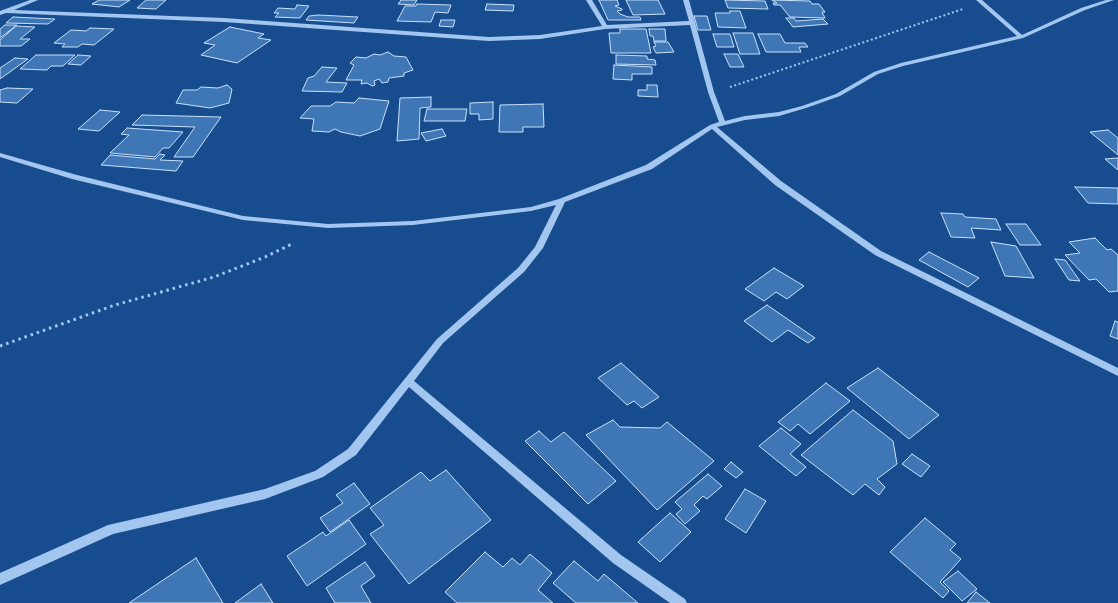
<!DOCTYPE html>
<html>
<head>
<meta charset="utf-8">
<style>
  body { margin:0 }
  canvas { display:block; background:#174d8e }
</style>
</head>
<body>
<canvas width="1118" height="603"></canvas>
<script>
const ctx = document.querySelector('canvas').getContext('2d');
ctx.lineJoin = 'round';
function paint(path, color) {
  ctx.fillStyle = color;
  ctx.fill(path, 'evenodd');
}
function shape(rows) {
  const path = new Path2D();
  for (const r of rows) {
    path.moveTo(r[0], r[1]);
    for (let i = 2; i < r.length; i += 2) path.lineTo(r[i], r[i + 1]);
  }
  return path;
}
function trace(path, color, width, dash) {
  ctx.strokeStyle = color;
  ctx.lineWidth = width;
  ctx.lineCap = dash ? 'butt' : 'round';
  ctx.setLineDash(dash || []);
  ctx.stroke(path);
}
const building = shape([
  [99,0,130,0,119,7,92,4,99,0],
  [146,0,166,0,156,9,137,8,146,0],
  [401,0,417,0,414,5,398,4,401,0],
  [599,0,617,0,619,5,615,6,622,9,622,10,617,11,620,14,628,17,640,17,641,20,608,20,599,0],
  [626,0,658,0,665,14,633,15,626,0],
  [725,0,765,1,768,9,728,8,725,0],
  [772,0,810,1,812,4,819,4,825,12,822,12,825,18,790,17,780,5,774,5,773,3,777,3,772,0],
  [417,4,451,5,448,13,435,12,431,22,397,21,405,6,416,6,417,4],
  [487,4,514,5,513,11,485,10,487,4],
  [297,5,309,6,300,18,275,17,279,13,274,13,278,8,295,9,297,5],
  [730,11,740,11,746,28,718,27,715,13,730,13,730,11],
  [318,15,358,17,354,23,306,20,309,16,318,15],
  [694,16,707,16,711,30,698,30,694,16],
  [13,17,55,19,48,24,6,23,13,17],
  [786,18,794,18,796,21,823,19,828,24,793,27,786,18],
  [441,20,455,20,453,27,439,26,441,20],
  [5,25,17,25,0,38,0,29,5,25],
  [16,26,35,27,20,39,30,39,21,46,0,46,0,40,16,26],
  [230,27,264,34,258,38,271,40,237,63,201,55,215,45,204,43,230,27],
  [90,28,114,29,94,45,82,44,78,47,62,47,65,44,54,43,71,30,86,31,90,28],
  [620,29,646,29,651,53,611,53,609,33,620,33,620,29],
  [649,29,665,29,666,41,654,41,653,36,650,36,649,29],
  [733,33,753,33,760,54,740,54,733,33],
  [713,34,730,34,734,47,717,47,713,34],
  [758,34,780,34,785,43,805,43,808,47,799,47,801,52,766,52,758,34],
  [654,42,668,42,674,52,656,53,653,47,656,46,654,42],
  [388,52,394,56,406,57,413,70,404,73,404,76,389,78,388,82,382,83,379,79,374,81,375,85,372,86,367,83,361,84,362,80,346,80,354,65,350,63,356,57,366,58,374,54,380,55,388,52],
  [724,54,738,54,744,67,730,67,724,54],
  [36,55,75,55,63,66,51,66,47,70,20,69,36,55],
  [78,55,91,56,81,65,68,64,78,55],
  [616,55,647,56,647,59,655,60,656,65,616,64,616,55],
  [15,58,28,59,0,79,0,68,15,58],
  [614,65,652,67,652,74,632,74,632,80,613,79,614,65],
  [322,67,337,68,326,82,347,83,342,92,302,91,308,78,314,76,322,67],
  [227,85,232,89,229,103,210,108,176,103,183,90,197,90,201,87,218,88,227,85],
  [647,85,657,85,658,97,638,96,638,90,647,90,647,85],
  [7,88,33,89,17,103,0,102,0,90,7,88],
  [431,97,431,107,420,108,419,139,397,141,400,98,431,97],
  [359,98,389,101,380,129,360,136,341,132,335,129,329,132,312,131,314,119,300,118,311,106,330,106,336,102,354,103,359,98],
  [493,102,493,119,479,120,479,114,470,114,470,103,493,102],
  [543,104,544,127,523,127,523,132,499,132,500,105,543,104],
  [427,109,467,109,465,121,424,121,427,109],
  [100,110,120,112,99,131,78,129,100,110],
  [142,115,221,117,193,157,174,157,195,127,132,125,142,115],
  [127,128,183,132,169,148,163,148,155,157,110,153,129,135,121,134,127,128],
  [442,129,446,136,426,141,421,133,442,129],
  [1108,130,1118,138,1118,155,1090,132,1108,130],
  [160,154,165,155,160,160,183,161,176,171,101,165,110,155,155,159,160,154],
  [1118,158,1118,170,1105,159,1118,158],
  [1075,187,1118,188,1118,204,1088,203,1075,187],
  [941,213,963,214,965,217,996,219,1001,230,971,228,975,238,951,237,941,213],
  [1006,224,1026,224,1041,245,1020,245,1006,224],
  [1095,238,1107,250,1111,249,1118,255,1118,291,1109,292,1096,279,1089,280,1065,255,1080,253,1069,242,1095,238],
  [991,242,1016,246,1034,278,1005,276,991,242],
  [929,252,979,278,968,287,919,260,929,252],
  [1055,259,1065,260,1080,281,1069,280,1055,259],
  [774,268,804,286,787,299,776,292,764,301,745,289,774,268],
  [767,305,815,338,808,343,788,330,772,342,744,321,767,305],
  [1115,321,1118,322,1118,339,1110,336,1115,321],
  [621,363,659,397,642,408,634,401,627,405,598,378,621,363],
  [878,368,939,415,909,439,847,388,878,368],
  [826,383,850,401,810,434,798,424,790,431,778,422,826,383],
  [853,410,893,441,897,464,877,479,885,487,879,495,865,484,853,495,801,455,853,410],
  [613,420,620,427,660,428,667,422,714,461,657,510,586,435,613,420],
  [781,428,801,444,790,454,806,467,796,476,759,446,781,428],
  [539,431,551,442,564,432,616,481,588,504,525,441,539,431],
  [912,454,930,466,921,477,902,464,912,454],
  [731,462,743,472,736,478,724,469,731,462],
  [446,470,491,520,409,584,370,534,384,525,370,508,421,472,430,481,446,470],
  [708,474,722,486,707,499,703,496,694,505,700,511,685,524,676,514,682,509,675,502,708,474],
  [354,483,370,504,330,532,320,518,343,503,336,495,354,483],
  [745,489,766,501,746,533,725,519,745,489],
  [670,513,691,532,660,562,638,542,670,513],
  [925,518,956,544,950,550,961,559,940,582,949,591,943,598,890,552,925,518],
  [349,520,366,544,307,586,287,556,323,532,326,536,349,520],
  [485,552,503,567,512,558,520,565,530,554,552,573,538,590,553,603,457,603,445,592,485,552],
  [196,558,223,603,129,603,196,558],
  [574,561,598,581,604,574,638,603,576,603,553,583,574,561],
  [365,562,375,576,361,586,371,603,335,603,326,588,365,562],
  [958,571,977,589,962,601,943,582,958,571],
  [261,584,273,603,235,603,261,584],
  [976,592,990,603,967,603,976,592]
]);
const pathFar1 = shape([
  [730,87,963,9]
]);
const path = shape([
  [0,346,115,305,214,277,265,257,294,243]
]);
const minor = shape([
  [30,0,38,0,14,10,224,18,489,37,540,35,602,26,586,0,592,0,607,25,689,21,683,0,689,0,714,92,725,121,745,116,779,112,802,106,836,94,874,72,901,63,1017,36,976,0,982,0,1022,35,1081,8,1106,0,1114,0,1085,10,1023,38,903,66,878,74,840,96,806,108,779,116,745,120,717,127,781,181,881,251,1118,368,1118,376,875,255,775,185,712,129,652,169,565,202,543,248,524,272,443,343,414,381,621,555,685,599,687,603,670,603,613,563,409,387,356,455,323,477,265,499,113,534,0,585,0,573,108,525,265,489,315,471,348,449,437,339,518,268,535,247,556,205,531,211,413,225,328,228,243,220,72,179,0,157,0,153,77,175,243,216,328,224,413,221,531,207,559,199,646,165,710,125,719,122,708,92,690,25,605,29,540,39,489,41,224,22,6,13,0,15,0,11,30,0]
]);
paint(building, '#3f77b6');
trace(building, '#c8e0fb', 1);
trace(pathFar1, '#a2c6ef', 2, [2, 2.5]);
trace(path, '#a2c6ef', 3, [2.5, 4]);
paint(minor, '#a2c6ef');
</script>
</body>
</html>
